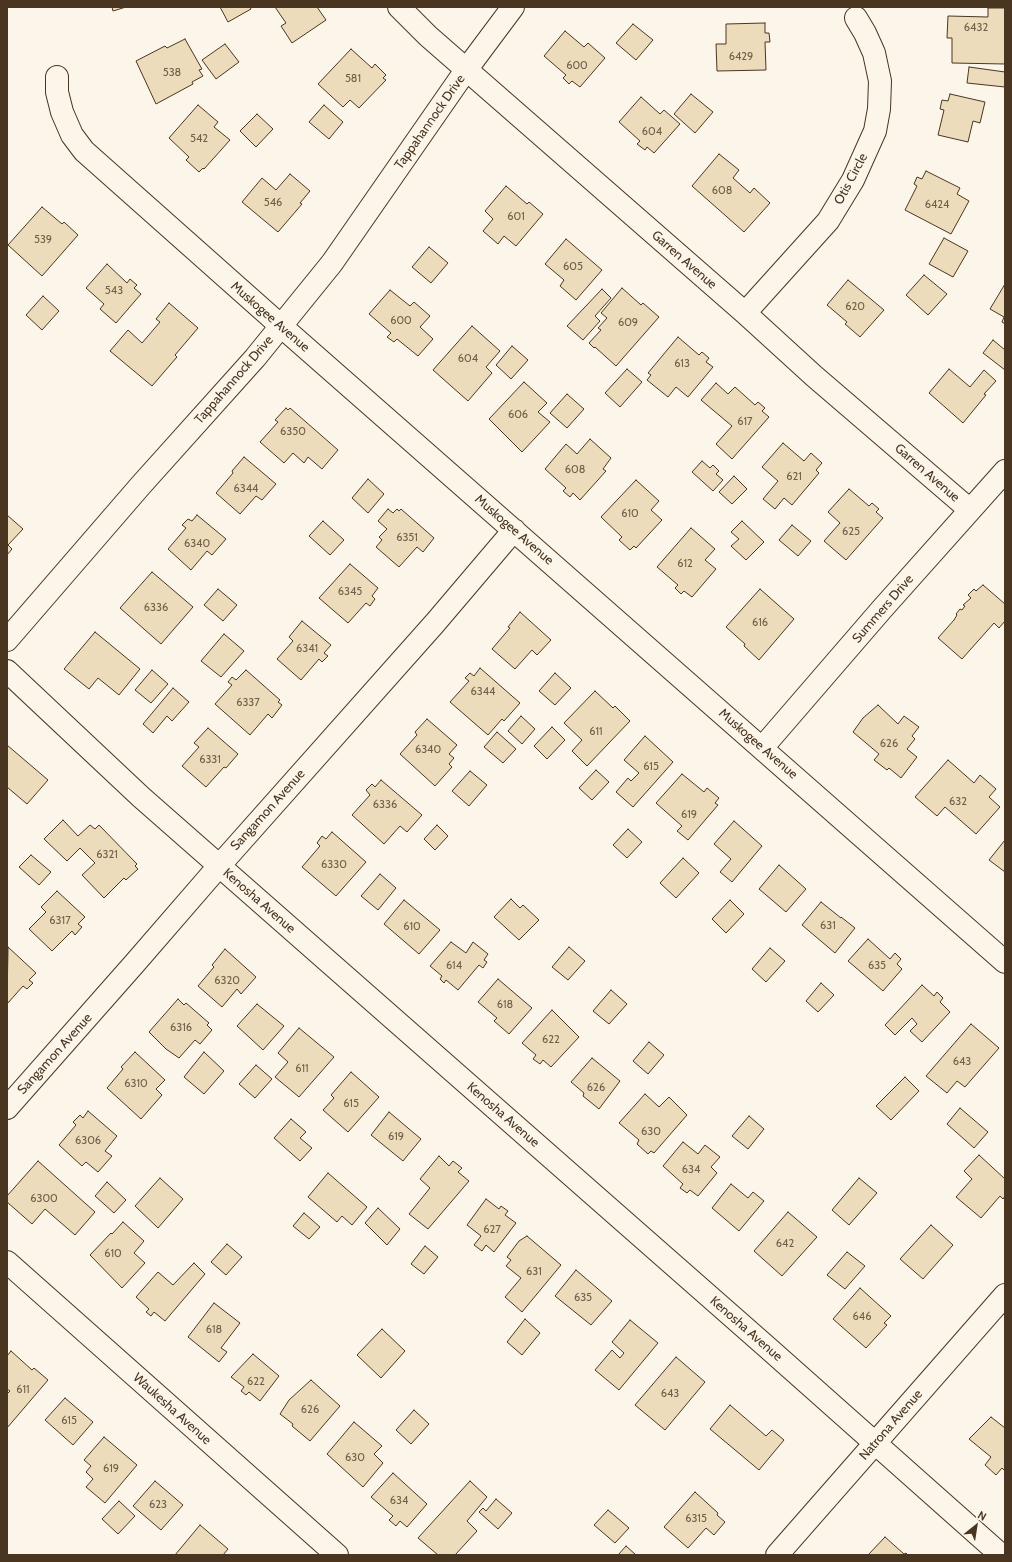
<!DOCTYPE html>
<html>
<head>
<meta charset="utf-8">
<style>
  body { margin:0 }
  #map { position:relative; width:1012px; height:1562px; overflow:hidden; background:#fbf6e9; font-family:Cabin,sans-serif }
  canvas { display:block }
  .frame { position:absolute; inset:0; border:8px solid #4a3520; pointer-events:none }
  .north { position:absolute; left:956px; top:1506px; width:40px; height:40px; -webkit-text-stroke:3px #fbf6e9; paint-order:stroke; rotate:30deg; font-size:11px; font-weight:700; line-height:16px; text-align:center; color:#4a3520 }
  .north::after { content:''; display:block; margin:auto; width:14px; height:18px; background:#4a3520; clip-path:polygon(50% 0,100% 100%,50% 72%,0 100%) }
</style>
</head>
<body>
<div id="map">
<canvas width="1012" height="1562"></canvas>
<div class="frame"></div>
<div class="north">N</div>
</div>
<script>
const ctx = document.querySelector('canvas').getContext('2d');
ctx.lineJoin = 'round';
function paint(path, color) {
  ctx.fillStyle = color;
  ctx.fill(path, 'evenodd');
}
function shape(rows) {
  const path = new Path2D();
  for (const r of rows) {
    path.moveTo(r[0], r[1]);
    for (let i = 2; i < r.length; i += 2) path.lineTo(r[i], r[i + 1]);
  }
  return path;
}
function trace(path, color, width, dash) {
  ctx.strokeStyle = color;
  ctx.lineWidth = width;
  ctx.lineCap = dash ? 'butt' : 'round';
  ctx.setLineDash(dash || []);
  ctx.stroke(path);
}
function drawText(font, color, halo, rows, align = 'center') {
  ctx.font = font + ' Cabin,sans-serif';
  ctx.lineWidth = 3;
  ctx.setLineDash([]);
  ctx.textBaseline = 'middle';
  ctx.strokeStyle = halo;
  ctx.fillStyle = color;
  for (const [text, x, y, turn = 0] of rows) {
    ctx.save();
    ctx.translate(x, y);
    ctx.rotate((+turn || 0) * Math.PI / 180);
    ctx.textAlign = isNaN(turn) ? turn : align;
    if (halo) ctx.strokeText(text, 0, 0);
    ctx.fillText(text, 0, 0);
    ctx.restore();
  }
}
const building = shape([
  [112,7,126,7,113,11,112,7],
  [220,7,250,7,251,9,228,22,220,7],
  [275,7,317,7,326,20,292,43,281,26,286,23,275,7],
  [988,8,1005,8,1005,64,952,63,952,38,947,38,948,16,988,17,988,8],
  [765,23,765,33,769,33,770,42,765,42,766,70,717,71,716,44,726,44,726,24,765,23],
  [633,24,653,40,636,60,616,43,633,24],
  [565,31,584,47,588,43,605,58,580,87,572,81,569,84,563,78,566,75,544,56,565,31],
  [185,39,202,69,199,70,203,76,192,82,193,84,156,104,136,61,165,46,167,48,185,39],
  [225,44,239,62,216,79,202,60,225,44],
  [351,49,372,68,375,64,386,75,383,78,386,80,359,108,350,100,343,107,318,84,351,49],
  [969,67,1005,72,1005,87,967,83,969,67],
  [691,94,713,112,695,133,674,114,691,94],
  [950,94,985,102,980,123,973,121,968,142,938,135,944,110,940,109,942,100,948,101,950,94],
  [641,97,660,114,664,110,680,124,654,153,647,147,645,150,637,144,640,141,619,122,641,97],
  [198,105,218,122,214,127,230,140,204,169,203,168,199,172,186,160,189,157,169,138,198,105],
  [324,105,343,122,329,139,309,122,324,105],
  [257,114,273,129,256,147,240,131,257,114],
  [719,154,739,170,733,178,750,193,754,188,770,203,744,232,692,186,719,154],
  [926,171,960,188,957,194,969,201,951,234,905,210,917,186,914,184,917,177,922,179,926,171],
  [290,174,310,191,300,203,302,204,278,232,242,202,262,178,276,190,290,174],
  [506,186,527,204,529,202,543,214,516,246,504,236,498,244,483,231,493,219,485,211,506,186],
  [42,207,62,224,64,222,78,235,42,276,8,245,42,207],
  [944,238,968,251,953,277,929,264,944,238],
  [566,239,602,270,576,300,560,286,564,280,545,264,566,239],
  [429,247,448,263,431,283,412,267,429,247],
  [107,264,127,283,130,279,137,285,134,288,141,294,116,323,100,309,104,304,86,288,107,264],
  [924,275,947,294,928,315,906,295,924,275],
  [848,280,884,310,860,337,845,324,847,322,827,305,848,280],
  [1005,284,1005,324,1002,322,1004,317,990,309,1005,284],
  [622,288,641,305,643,303,659,317,616,366,595,347,594,348,589,343,601,330,598,328,607,318,601,313,622,288],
  [602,289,611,298,595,316,600,321,583,340,567,326,602,289],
  [390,290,410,306,414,302,430,316,420,327,433,339,418,356,397,339,394,342,387,337,391,333,369,314,390,290],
  [43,296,59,311,42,330,26,315,43,296],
  [169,303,198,328,175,355,177,357,152,386,110,351,128,330,142,343,160,322,156,319,169,303],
  [472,326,500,351,486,367,492,373,468,401,433,370,472,326],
  [678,337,699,355,702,352,709,358,706,362,713,367,688,397,676,387,668,397,647,380,651,375,648,373,678,337],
  [993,340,1005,350,1005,370,983,353,993,340],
  [512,346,528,360,511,379,496,365,512,346],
  [627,369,642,382,620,407,605,393,627,369],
  [949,369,970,387,984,370,996,381,984,394,986,395,963,423,929,393,949,369],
  [524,382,547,403,538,412,550,422,522,452,489,419,524,382],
  [716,383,728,394,735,387,755,405,758,402,765,408,762,411,769,417,732,459,716,444,732,426,701,400,716,383],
  [567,394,584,409,567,428,550,413,567,394],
  [286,408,288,410,290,408,338,450,322,469,308,457,304,463,293,453,284,463,260,442,278,422,275,420,286,408],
  [590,439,611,458,603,469,606,471,580,500,573,493,570,497,563,491,566,488,545,469,566,444,577,454,590,439],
  [783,443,804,461,811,453,822,463,816,470,819,473,792,505,784,498,775,509,763,499,778,481,762,467,783,443],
  [244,457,276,484,262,500,256,496,240,514,216,493,233,473,232,471,244,457],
  [702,461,710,468,713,465,719,471,716,474,723,480,713,491,692,472,702,461],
  [734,476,747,489,732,504,719,492,734,476],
  [368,479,384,494,368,513,352,498,368,479],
  [636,480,659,501,651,510,662,520,636,548,634,546,630,550,619,540,622,537,601,517,636,480],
  [849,489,869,506,872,503,879,509,876,512,883,518,846,560,824,541,840,523,828,512,849,489],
  [388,509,393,513,397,509,399,511,401,509,434,538,423,552,417,547,399,567,376,547,382,540,379,537,387,529,378,521,388,509],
  [7,515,23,529,8,545,12,549,7,555,7,515],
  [197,515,226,539,212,555,207,551,191,570,168,549,186,528,182,525,188,519,192,521,197,515],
  [323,521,344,540,330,555,309,536,323,521],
  [742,521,764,542,746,560,731,546,739,539,731,532,742,521],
  [792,525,811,541,798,556,779,540,792,525],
  [691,528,715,549,705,560,716,569,692,597,684,591,681,594,675,588,678,585,657,567,691,528],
  [350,564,378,588,372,596,375,599,370,606,366,603,348,623,319,598,350,564],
  [152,572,193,607,161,644,120,608,152,572],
  [983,585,1005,604,1005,621,999,628,994,623,962,659,938,638,954,620,957,615,956,614,960,609,962,610,965,606,963,605,971,598,968,595,974,589,976,591,983,585],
  [218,589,237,605,223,621,204,605,218,589],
  [760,589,794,619,759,660,744,646,745,644,726,627,760,589],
  [520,612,551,640,537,655,532,650,515,669,492,649,510,628,508,627,520,612],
  [302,621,331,645,324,653,328,656,322,662,319,659,301,680,277,659,293,641,289,637,302,621],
  [95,632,140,669,119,695,98,678,89,689,64,669,95,632],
  [224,634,244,651,221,677,201,661,224,634],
  [480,668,520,703,504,721,502,719,488,735,450,702,469,681,465,678,470,673,474,676,480,668],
  [152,670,168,684,151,703,135,690,152,670],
  [246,670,280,700,278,702,282,705,272,718,268,714,250,735,215,704,232,685,228,682,232,677,236,680,246,670],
  [555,673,571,688,555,705,539,691,555,673],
  [173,688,189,702,172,721,167,716,153,733,143,724,173,688],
  [595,691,613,708,615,706,630,721,587,766,572,751,582,740,564,723,595,691],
  [878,705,898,724,904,716,919,727,912,736,915,739,907,749,917,757,901,778,889,768,887,770,874,760,879,754,853,732,863,718,878,705],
  [521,716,535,729,522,744,508,731,521,716],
  [427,719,457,745,449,754,454,758,449,764,452,767,435,786,400,754,417,735,415,732,427,719],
  [552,727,565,740,547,759,534,746,552,727],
  [208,728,238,754,226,768,224,767,206,787,182,766,199,747,194,743,208,728],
  [497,732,516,749,503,763,484,747,497,732],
  [645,736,673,762,633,807,616,792,628,778,631,781,639,773,624,760,645,736],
  [7,745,48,780,27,804,7,787,7,745],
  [948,760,974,783,980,775,996,789,989,797,1000,807,976,834,945,807,937,816,915,797,948,760],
  [596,770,609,782,592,800,579,788,596,770],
  [470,771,487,785,469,806,452,791,470,771],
  [682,774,704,792,707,788,719,798,715,803,718,805,688,840,677,831,682,826,656,803,682,774],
  [381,780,422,815,407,832,400,826,384,844,352,815,370,795,366,790,372,784,375,787,381,780],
  [63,820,78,836,90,825,95,829,99,825,137,864,135,866,138,869,126,880,124,878,104,898,82,875,95,863,80,848,67,861,44,839,63,820],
  [734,821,762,846,732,882,720,872,731,859,714,844,734,821],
  [437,825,448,836,435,850,424,839,437,825],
  [628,829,642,842,627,858,613,845,628,829],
  [332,832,366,862,336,896,302,867,320,846,317,843,322,836,326,839,332,832],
  [1005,840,1005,872,989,860,1005,840],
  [31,855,51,872,39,885,19,867,31,855],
  [683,858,699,873,676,898,660,883,683,858],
  [779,865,806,889,786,912,759,889,779,865],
  [380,874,396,888,378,910,361,896,380,874],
  [57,891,85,917,78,924,82,927,75,935,72,931,52,951,29,929,46,912,41,907,57,891],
  [511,899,520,908,523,905,539,920,519,940,494,917,511,899],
  [404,900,440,930,419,954,384,924,404,900],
  [730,900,744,914,726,933,712,919,730,900],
  [821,902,841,918,841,917,855,928,835,953,802,925,821,902],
  [868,939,890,959,895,953,901,959,897,964,902,969,883,991,848,961,868,939],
  [451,942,466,953,473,942,488,954,484,960,487,962,483,968,479,965,458,990,446,980,444,983,440,979,442,976,430,966,451,942],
  [8,947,36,973,29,980,33,983,27,989,23,986,7,1004,8,947],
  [569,947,585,961,568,980,552,967,569,947],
  [770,948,785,961,766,982,752,969,770,948],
  [225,949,256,977,241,994,237,989,222,1007,198,986,214,967,212,965,225,949],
  [498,979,532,1008,509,1034,494,1021,497,1018,478,1002,498,979],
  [821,983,834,995,818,1012,806,1001,821,983],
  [922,985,934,996,937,992,943,998,940,1002,950,1012,922,1042,910,1031,917,1024,912,1018,895,1035,885,1025,922,985],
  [611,990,627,1004,609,1024,593,1011,611,990],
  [178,999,184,1005,186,1003,209,1023,207,1025,212,1030,200,1044,195,1040,179,1058,166,1049,149,1032,178,999],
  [257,1004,284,1026,263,1050,237,1026,257,1004],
  [552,1010,579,1037,551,1067,543,1060,540,1064,533,1059,536,1055,522,1043,552,1010],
  [971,1024,999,1048,965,1087,957,1081,947,1093,926,1076,971,1024],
  [299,1028,334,1057,299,1097,275,1077,288,1062,278,1053,299,1028],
  [649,1042,664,1055,648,1074,633,1061,649,1042],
  [135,1052,165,1080,156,1089,162,1095,141,1119,107,1088,123,1069,121,1067,135,1052],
  [204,1052,224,1071,204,1094,184,1077,204,1052],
  [592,1058,620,1081,599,1109,583,1096,584,1093,571,1082,592,1058],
  [256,1065,272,1079,255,1098,239,1084,256,1065],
  [351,1072,379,1097,348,1132,323,1110,334,1098,331,1095,351,1072],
  [905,1077,919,1091,891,1120,876,1106,905,1077],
  [645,1094,659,1107,669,1097,687,1115,654,1153,651,1151,648,1154,637,1144,639,1140,619,1123,645,1094],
  [960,1108,988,1132,974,1148,947,1124,960,1108],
  [88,1111,117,1136,105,1151,112,1156,98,1172,86,1162,82,1166,59,1145,76,1125,73,1122,80,1115,83,1118,88,1111],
  [389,1112,421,1139,403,1161,371,1135,389,1112],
  [749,1116,764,1129,748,1149,732,1136,749,1116],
  [291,1119,306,1132,300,1138,312,1148,300,1161,274,1138,291,1119],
  [683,1142,698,1154,705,1145,720,1157,711,1167,717,1173,698,1196,690,1190,687,1193,680,1188,683,1184,663,1166,683,1142],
  [979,1155,1005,1179,1005,1196,1003,1199,1000,1196,981,1218,956,1197,972,1179,964,1171,979,1155],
  [439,1156,449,1166,453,1161,462,1168,458,1172,469,1181,428,1229,409,1214,430,1188,420,1179,439,1156],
  [38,1161,95,1212,75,1235,45,1209,32,1224,7,1202,7,1196,38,1161],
  [328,1173,367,1207,352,1225,342,1216,337,1222,308,1197,328,1173],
  [160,1178,183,1199,158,1228,135,1206,160,1178],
  [859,1178,877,1193,849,1225,832,1210,859,1178],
  [107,1182,126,1200,114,1213,95,1196,107,1182],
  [731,1184,748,1198,753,1192,764,1201,739,1231,712,1208,731,1184],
  [486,1199,499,1209,501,1206,508,1211,505,1215,516,1223,494,1252,486,1245,482,1251,474,1245,481,1236,467,1225,486,1199],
  [378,1208,400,1229,387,1245,365,1223,378,1208],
  [788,1212,817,1237,782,1276,754,1251,788,1212],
  [304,1213,320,1227,309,1239,293,1226,304,1213],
  [123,1222,144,1241,134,1253,145,1263,122,1288,90,1255,111,1233,112,1234,123,1222],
  [931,1225,953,1245,923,1279,900,1259,931,1225],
  [527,1236,561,1265,522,1312,505,1297,521,1278,506,1266,511,1260,507,1257,519,1241,527,1236],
  [227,1244,242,1257,226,1275,211,1262,227,1244],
  [425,1246,438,1257,424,1274,411,1264,425,1246],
  [847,1252,865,1266,845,1289,827,1275,847,1252],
  [194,1263,205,1274,165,1321,154,1312,151,1316,146,1312,149,1309,136,1297,158,1272,173,1285,194,1263],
  [576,1270,612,1301,591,1325,555,1296,576,1270],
  [860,1288,891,1316,884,1323,887,1325,866,1348,833,1319,860,1288],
  [214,1303,240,1323,221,1348,227,1352,219,1362,188,1337,214,1303],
  [525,1319,540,1333,522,1355,507,1342,525,1319],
  [630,1320,658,1343,619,1390,595,1370,612,1350,620,1358,624,1353,612,1342,630,1320],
  [382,1329,405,1351,381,1378,357,1355,382,1329],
  [11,1351,32,1370,34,1368,48,1380,7,1428,7,1394,10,1391,7,1389,7,1356,11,1351],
  [253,1354,279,1376,260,1401,249,1392,246,1395,241,1391,244,1387,231,1377,253,1354],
  [676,1357,705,1382,665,1430,635,1405,676,1357],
  [311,1380,340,1406,310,1441,292,1426,293,1424,280,1414,289,1400,311,1380],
  [65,1398,93,1422,73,1445,45,1420,65,1398],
  [730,1405,766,1436,772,1430,784,1440,759,1470,710,1429,730,1405],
  [414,1410,429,1424,411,1444,396,1430,414,1410],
  [991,1417,1005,1428,1005,1471,1002,1468,996,1475,985,1465,991,1457,969,1439,991,1417],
  [354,1422,382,1446,374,1454,383,1463,363,1487,327,1454,354,1422],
  [104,1437,137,1465,105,1503,86,1487,93,1479,86,1472,91,1466,84,1460,104,1437],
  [393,1473,427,1504,407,1527,400,1521,396,1526,389,1520,393,1516,371,1497,393,1473],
  [155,1481,183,1505,161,1530,133,1506,155,1481],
  [470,1481,487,1497,467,1521,477,1531,455,1555,438,1555,418,1538,470,1481],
  [695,1492,718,1513,717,1515,725,1522,714,1535,706,1528,688,1548,664,1527,695,1492],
  [496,1499,512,1513,498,1529,479,1512,483,1508,486,1511,496,1499],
  [119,1501,135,1516,118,1534,102,1519,119,1501],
  [608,1510,629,1528,615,1543,594,1525,608,1510],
  [200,1525,228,1549,223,1555,175,1555,200,1525],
  [885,1537,904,1554,906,1553,908,1555,868,1555,885,1537],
  [626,1546,636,1555,618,1555,626,1546]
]);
const minor = shape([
  [399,7,428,36,745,313,814,376,970,510],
  [57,77,57,92,62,112,72,135,84,151,281,326,1005,962],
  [745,313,828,221,853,180,875,131,879,109,880,81,874,53,865,33,856,18],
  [7,640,141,485,255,358,332,263,466,70,513,7],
  [7,671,141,797,768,1348,1001,1555],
  [762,748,882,609,1005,471],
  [7,1108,135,963,219,866,435,623,514,530],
  [7,1262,337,1555],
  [777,1555,1005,1295]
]);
const numberNames = [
  ["6432",976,28],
  ["6429",741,57],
  ["600",577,66],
  ["538",172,73],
  ["581",353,79],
  ["604",652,132],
  ["542",199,139],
  ["608",722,191],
  ["546",273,203],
  ["6424",937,205],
  ["601",516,217],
  ["539",43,240],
  ["605",573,267],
  ["543",114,291],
  ["620",855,307],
  ["600",401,321],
  ["609",628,323],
  ["604",468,359],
  ["613",682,364],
  ["606",518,415],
  ["617",745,422],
  ["6350",293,432],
  ["608",575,470],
  ["621",794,477],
  ["6344",246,489],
  ["610",630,514],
  ["625",851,532],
  ["6351",407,538],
  ["6340",197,544],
  ["612",685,564],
  ["6345",350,592],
  ["6336",156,608],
  ["616",760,623],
  ["6341",307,649],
  ["6344",483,692],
  ["6337",248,703],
  ["611",596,732],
  ["626",889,744],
  ["6340",428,750],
  ["6331",210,760],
  ["615",651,767],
  ["632",958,802],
  ["6336",385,805],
  ["619",689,815],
  ["6321",107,855],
  ["6330",334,865],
  ["6317",60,921],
  ["631",828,926],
  ["610",412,927],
  ["614",454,966],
  ["635",877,966],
  ["6320",227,981],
  ["618",505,1005],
  ["6316",181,1028],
  ["622",551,1040],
  ["643",962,1062],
  ["611",302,1069],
  ["6310",136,1084],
  ["626",596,1088],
  ["615",351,1104],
  ["630",651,1132],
  ["619",396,1137],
  ["6306",88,1141],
  ["634",691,1170],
  ["6300",44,1199],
  ["627",492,1230],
  ["642",785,1244],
  ["610",113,1254],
  ["631",534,1272],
  ["635",583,1298],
  ["646",862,1317],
  ["618",214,1330],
  ["622",256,1382],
  ["611",23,1390],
  ["643",670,1394],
  ["626",310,1410],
  ["615",69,1421],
  ["630",355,1458],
  ["619",111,1469],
  ["634",399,1501],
  ["623",158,1505],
  ["6315",696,1519]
];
const streetNames = [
  ["Tappahannock Drive",430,122,-55],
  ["Otis Circle",851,179,-62],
  ["Garren Avenue",684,260,41],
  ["Muskogee Avenue",270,317,41],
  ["Tappahannock Drive",234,380,-49],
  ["Garren Avenue",927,473,41],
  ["Muskogee Avenue",514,530,41],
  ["Summers Drive",883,609,-49],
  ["Muskogee Avenue",758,744,41],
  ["Sangamon Avenue",268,810,-48],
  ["Kenosha Avenue",259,901,41],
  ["Sangamon Avenue",55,1054,-48],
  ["Kenosha Avenue",503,1115,41],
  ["Kenosha Avenue",746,1329,41],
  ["Waukesha Avenue",172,1409,42],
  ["Natrona Avenue",891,1425,-49]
];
paint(building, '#ecdcbc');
trace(building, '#4a3520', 1);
trace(minor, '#4a3520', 24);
trace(minor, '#fbf6e9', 22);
drawText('11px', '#725f47', null, numberNames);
drawText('13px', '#4a3520', '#fbf6e9', streetNames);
</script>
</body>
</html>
